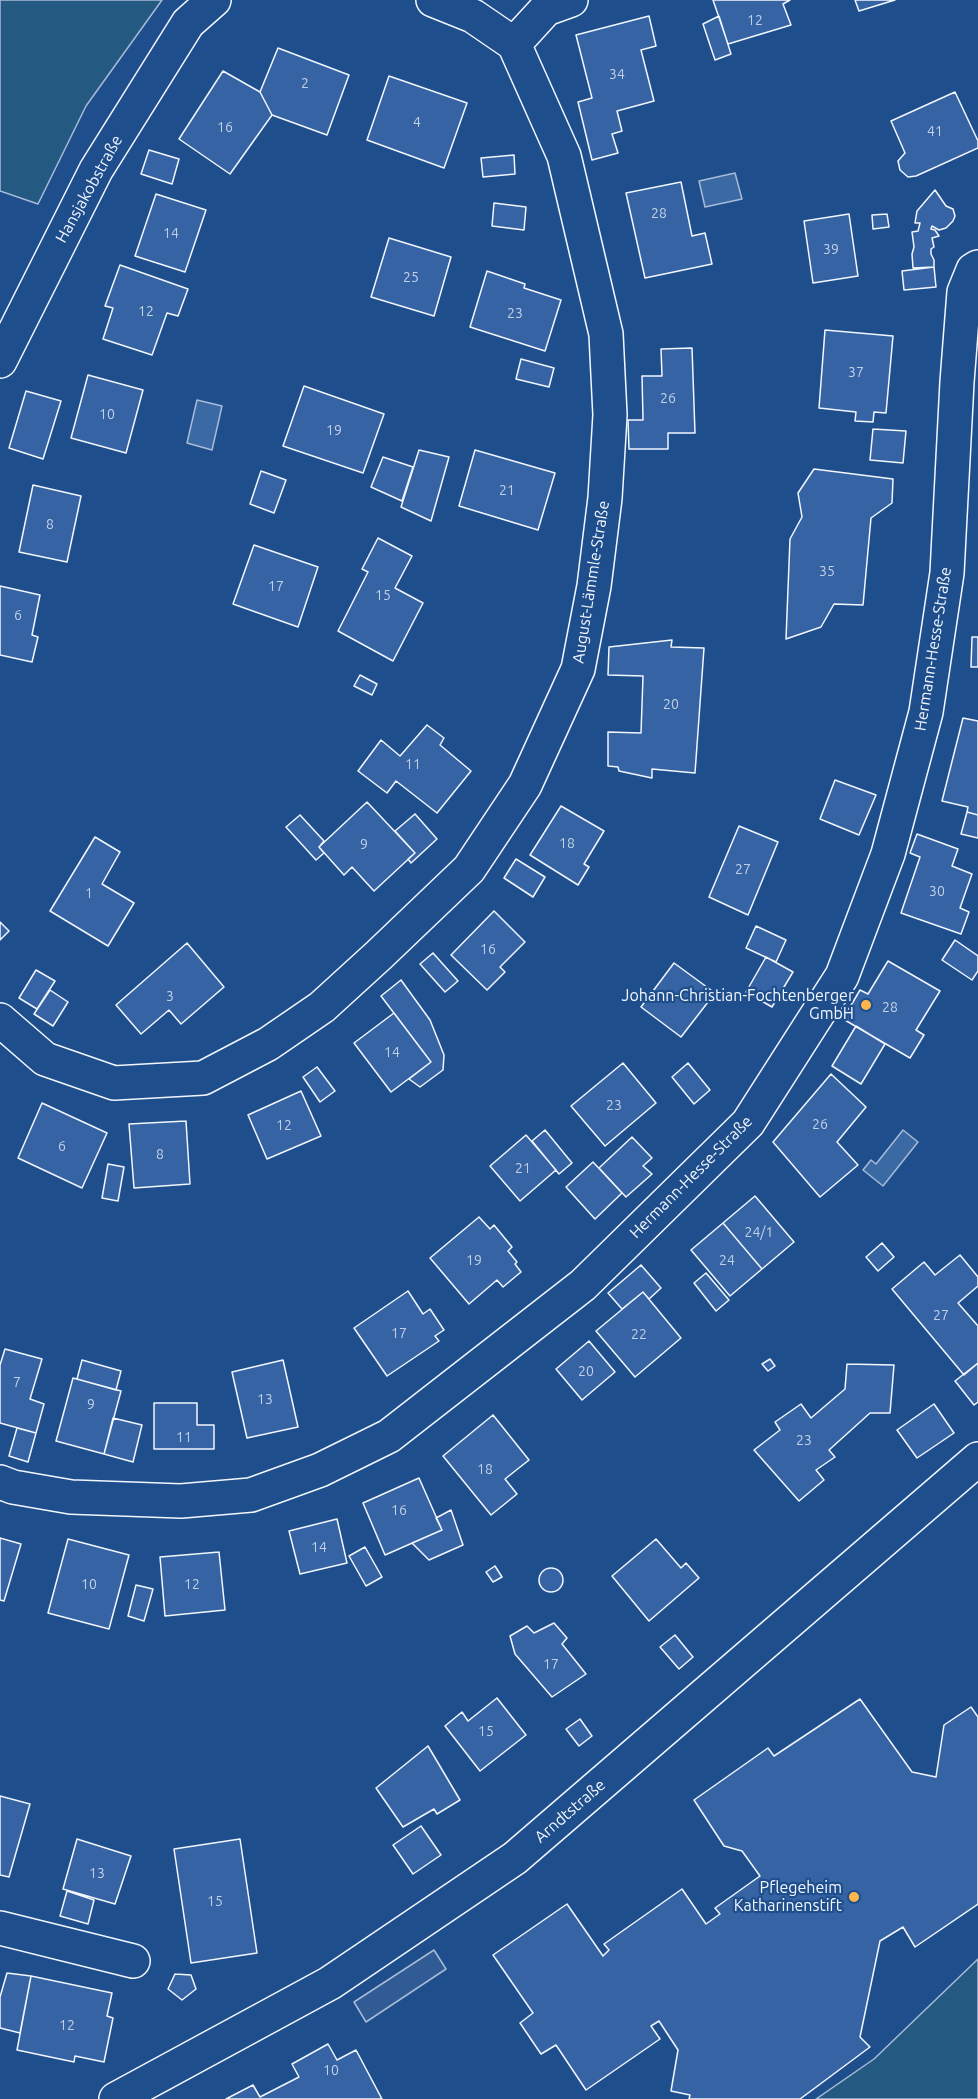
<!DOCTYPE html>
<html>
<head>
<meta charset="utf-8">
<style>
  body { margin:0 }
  canvas { display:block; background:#1f4e8c }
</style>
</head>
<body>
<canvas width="978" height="2099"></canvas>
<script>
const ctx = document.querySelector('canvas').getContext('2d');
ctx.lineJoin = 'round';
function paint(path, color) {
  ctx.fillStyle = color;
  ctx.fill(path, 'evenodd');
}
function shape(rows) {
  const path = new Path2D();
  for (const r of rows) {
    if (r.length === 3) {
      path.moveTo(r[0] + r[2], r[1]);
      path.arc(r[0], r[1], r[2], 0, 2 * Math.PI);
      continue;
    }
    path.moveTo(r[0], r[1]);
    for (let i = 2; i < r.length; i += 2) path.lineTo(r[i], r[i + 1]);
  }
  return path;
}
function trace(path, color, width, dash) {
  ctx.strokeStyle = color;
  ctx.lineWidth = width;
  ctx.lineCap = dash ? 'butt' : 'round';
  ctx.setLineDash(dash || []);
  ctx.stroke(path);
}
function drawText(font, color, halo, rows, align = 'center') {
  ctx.font = font + ' Ubuntu,sans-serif';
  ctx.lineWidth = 4.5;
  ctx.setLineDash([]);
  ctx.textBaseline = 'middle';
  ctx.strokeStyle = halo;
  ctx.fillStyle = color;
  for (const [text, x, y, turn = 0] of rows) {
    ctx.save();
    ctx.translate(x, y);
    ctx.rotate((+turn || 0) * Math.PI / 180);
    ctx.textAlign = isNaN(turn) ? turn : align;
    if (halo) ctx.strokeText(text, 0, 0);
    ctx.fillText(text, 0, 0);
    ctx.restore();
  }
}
const green = shape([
  [0,0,162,0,86,106,38,204,0,191,0,0],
  [978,1959,978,2099,816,2099,874,2059,978,1959]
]);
const parking = shape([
  [434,1950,446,1969,366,2022,354,2002,434,1950]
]);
const water = shape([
  [735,173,742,199,705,207,699,181,735,173],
  [197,400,222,406,212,450,187,443,197,400],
  [903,1130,918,1142,883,1186,863,1170,871,1160,876,1164,903,1130]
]);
const building = shape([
  [713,0,790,0,783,4,791,25,728,44,713,0],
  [855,0,895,0,859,11,855,0],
  [649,16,656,46,641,50,654,101,617,111,622,131,612,134,618,153,592,160,578,102,592,98,576,35,649,16],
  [719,16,731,54,715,60,703,24,719,16],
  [278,48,349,75,327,135,272,115,260,92,278,48],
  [223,71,260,92,272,115,230,174,179,139,223,71],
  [389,76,467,103,444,168,367,140,389,76],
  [955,92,978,141,978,148,916,176,908,177,900,170,898,161,905,153,891,121,955,92],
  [149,150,179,159,172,184,141,174,149,150],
  [514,155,515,174,483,177,481,158,514,155],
  [681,182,692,236,705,233,712,264,645,278,626,193,681,182],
  [935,190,946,206,953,209,955,216,953,221,946,228,939,230,932,226,931,229,935,230,939,236,932,238,934,247,931,249,931,254,934,260,934,267,913,268,912,254,914,247,912,232,918,231,920,223,915,223,917,211,935,190],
  [156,194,206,210,185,272,135,256,156,194],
  [494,203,526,207,524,230,492,226,494,203],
  [849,214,858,276,813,283,804,221,849,214],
  [887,214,889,227,873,229,872,215,887,214],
  [389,238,451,257,434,316,371,297,389,238],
  [120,265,188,289,178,316,167,313,152,355,103,339,113,308,105,306,120,265],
  [934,267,936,287,904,290,902,271,934,267],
  [487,271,525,284,524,288,561,300,545,351,470,327,487,271],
  [825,330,893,336,886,413,874,412,873,422,855,421,856,412,819,408,825,330],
  [692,348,695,433,668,433,668,449,629,449,628,420,643,420,642,376,662,376,661,349,692,348],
  [521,359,554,368,549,387,516,379,521,359],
  [88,375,143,390,126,453,71,438,88,375],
  [304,386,384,414,363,473,283,446,304,386],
  [26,391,61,401,43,459,9,448,26,391],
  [873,429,906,431,903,463,870,460,873,429],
  [419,450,449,457,431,521,401,507,419,450],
  [475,450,555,473,538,530,459,506,475,450],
  [383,457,413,467,402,501,371,487,383,457],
  [814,469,893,479,892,503,871,518,863,605,834,604,821,627,786,639,790,539,802,517,798,493,814,469],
  [261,471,286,480,274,513,250,504,261,471],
  [33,485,81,496,67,562,19,552,33,485],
  [378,538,412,556,395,588,423,603,393,661,338,631,368,572,362,569,378,538],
  [254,545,318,567,298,627,233,604,254,545],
  [0,586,40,595,32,635,38,637,32,662,0,655,0,586],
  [972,637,978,637,978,667,971,667,972,637],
  [672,640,671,647,704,648,695,773,652,769,652,778,619,771,618,767,608,766,608,732,641,733,643,676,608,675,609,647,672,640],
  [360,675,377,684,372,695,354,686,360,675],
  [963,718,978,721,978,815,967,812,968,807,942,801,963,718],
  [427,725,444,738,440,745,471,771,437,813,396,781,387,793,358,771,381,740,400,756,427,725],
  [835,780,876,795,859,835,820,819,835,780],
  [367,802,415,853,374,891,352,867,344,875,319,847,367,802],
  [561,806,604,831,584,864,589,867,578,885,530,855,561,806],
  [967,812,978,815,978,838,961,834,967,812],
  [415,814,437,839,411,863,408,859,415,853,395,831,415,814],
  [300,815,324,841,319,847,324,853,316,860,286,827,300,815],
  [739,826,778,842,748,915,709,897,739,826],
  [917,834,958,849,952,866,972,874,960,908,969,912,961,934,901,913,920,857,910,853,917,834],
  [95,837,120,852,102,884,134,903,108,946,50,911,95,837],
  [516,859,545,877,533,897,504,878,516,859],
  [494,911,525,942,500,967,505,972,487,990,451,955,494,911],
  [0,922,9,931,0,940,0,922],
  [756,926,786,940,776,962,746,948,756,926],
  [955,940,978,956,978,971,972,980,942,960,955,940],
  [187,943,224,987,181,1024,169,1010,141,1034,116,1005,187,943],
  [433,953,458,981,445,992,420,964,433,953],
  [766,957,793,972,772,1007,746,992,766,957],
  [888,961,940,991,916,1030,924,1035,910,1058,843,1019,860,990,868,994,888,961],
  [674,963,715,993,681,1037,641,1007,674,963],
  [36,970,55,981,37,1009,19,998,36,970],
  [401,980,430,1020,444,1055,443,1070,420,1087,409,1079,431,1062,381,996,401,980],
  [50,990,68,1002,53,1026,34,1014,50,990],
  [394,1013,431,1062,391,1092,354,1043,394,1013],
  [856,1026,885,1044,861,1084,832,1066,856,1026],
  [623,1063,656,1103,605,1146,571,1106,623,1063],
  [688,1063,710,1090,694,1104,672,1077,688,1063],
  [317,1067,335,1091,320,1102,303,1077,317,1067],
  [831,1074,866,1107,837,1142,858,1165,820,1197,773,1142,831,1074],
  [301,1091,321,1136,267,1159,248,1115,301,1091],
  [42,1103,107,1133,82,1188,18,1158,42,1103],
  [186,1121,190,1184,134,1188,129,1124,186,1121],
  [545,1130,572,1163,559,1174,532,1141,545,1130],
  [526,1135,556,1170,520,1201,490,1166,526,1135],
  [632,1137,652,1158,643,1166,652,1174,626,1197,599,1168,632,1137],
  [593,1162,622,1193,595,1219,566,1187,593,1162],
  [108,1164,124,1167,118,1201,102,1198,108,1164],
  [755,1196,794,1242,762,1269,723,1223,755,1196],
  [479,1217,490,1229,494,1225,512,1247,508,1251,517,1262,515,1264,521,1272,503,1287,497,1280,469,1304,430,1258,479,1217],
  [723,1223,762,1269,730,1296,691,1250,723,1223],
  [882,1243,894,1257,878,1271,866,1257,882,1243],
  [960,1255,978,1277,978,1286,958,1303,978,1326,978,1363,964,1375,892,1289,924,1262,935,1275,960,1255],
  [641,1265,661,1288,649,1299,643,1292,622,1309,608,1293,641,1265],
  [706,1273,729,1300,716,1311,694,1283,706,1273],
  [408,1291,423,1314,430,1309,444,1330,435,1336,439,1341,387,1376,354,1328,408,1291],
  [643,1292,681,1338,635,1377,596,1331,643,1292],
  [589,1341,615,1372,582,1400,556,1369,589,1341],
  [5,1349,42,1359,30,1399,44,1404,36,1433,0,1423,0,1365,5,1349],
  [770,1359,775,1366,768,1371,762,1364,770,1359],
  [82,1360,121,1371,116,1390,77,1379,82,1360],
  [283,1360,298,1427,247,1438,232,1372,283,1360],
  [978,1363,978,1402,974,1405,955,1381,978,1363],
  [847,1364,894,1365,890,1413,870,1413,829,1450,835,1457,816,1470,824,1480,799,1501,754,1450,780,1430,775,1422,801,1404,811,1418,845,1389,847,1364],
  [73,1378,121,1391,104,1454,56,1441,73,1378],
  [154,1403,197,1403,197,1425,214,1425,214,1449,154,1449,154,1403],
  [934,1404,954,1433,917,1458,897,1430,934,1404],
  [493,1415,529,1460,505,1479,517,1494,491,1515,443,1456,493,1415],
  [113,1418,142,1425,133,1462,104,1454,113,1418],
  [17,1428,36,1433,28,1462,9,1456,17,1428],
  [419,1478,442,1530,385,1555,363,1503,419,1478],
  [451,1510,463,1545,429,1560,412,1543,442,1530,436,1518,451,1510],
  [337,1519,347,1563,300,1574,289,1531,337,1519],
  [0,1538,21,1544,4,1601,0,1600,0,1538],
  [68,1539,129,1555,109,1629,48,1613,68,1539],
  [656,1539,681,1568,686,1563,699,1578,649,1621,612,1576,656,1539],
  [365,1547,382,1577,366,1586,349,1556,365,1547],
  [219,1552,225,1610,165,1616,160,1557,219,1552],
  [495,1566,502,1577,493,1582,486,1572,495,1566],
  [551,1580,12],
  [136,1585,153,1589,144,1621,128,1616,136,1585],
  [554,1623,567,1638,562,1644,586,1674,552,1697,515,1654,510,1636,527,1626,534,1633,554,1623],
  [675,1635,693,1657,679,1669,660,1647,675,1635],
  [497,1698,526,1735,480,1771,445,1726,462,1712,468,1721,497,1698],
  [860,1699,912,1772,936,1777,944,1725,971,1707,978,1717,978,1904,915,1947,903,1927,880,1941,860,2037,870,2047,800,2099,689,2099,690,2095,671,2091,678,2050,659,2021,651,2026,660,2039,586,2090,556,2045,541,2054,520,2023,533,2013,493,1955,567,1904,603,1956,609,1950,604,1944,682,1889,706,1924,720,1914,715,1908,760,1876,742,1851,724,1846,694,1800,768,1748,774,1756,860,1699],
  [580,1719,592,1736,579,1746,566,1729,580,1719],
  [428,1746,460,1800,437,1814,434,1809,403,1827,376,1788,428,1746],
  [0,1796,30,1804,9,1877,0,1875,0,1796],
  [421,1826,441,1855,413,1874,393,1845,421,1826],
  [77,1839,131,1856,115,1904,63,1889,77,1839],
  [240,1839,257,1953,191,1963,174,1849,240,1839],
  [67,1891,94,1900,88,1924,60,1916,67,1891],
  [7,1973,31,1976,20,2033,0,2028,0,1997,7,1973],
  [175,1974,191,1975,196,1989,182,2000,168,1989,175,1974],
  [31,1976,112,1993,107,2016,113,2018,104,2062,75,2056,74,2062,17,2050,31,1976],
  [328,2044,337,2060,356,2050,382,2099,226,2099,253,2085,260,2097,299,2077,292,2064,328,2044]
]);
const street = shape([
  [433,0,473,16,514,44],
  [514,44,546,9,571,0],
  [0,361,96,170,188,23,214,0],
  [0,1020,45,1059,114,1083,203,1078,268,1044,322,1007,379,955,469,869,525,785,578,669,594,586,605,498,610,415,606,334,564,156,514,44],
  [0,1482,13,1487,71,1497,181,1501,251,1495,320,1470,389,1436,583,1285,748,1123,842,976,888,854,926,712,947,573,957,382,964,292,973,270,978,267],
  [0,1928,133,1961],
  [116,2099,330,1983,515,1858,978,1459]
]);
const markers = [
  [866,1005,6,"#ffb74d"],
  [854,1897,6,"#ffb74d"]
];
const numberNames = [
  ["12",755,20],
  ["34",617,74],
  ["2",305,83],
  ["4",417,122],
  ["16",225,127],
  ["41",935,131],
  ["28",659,213],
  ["14",171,233],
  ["39",831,249],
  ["25",411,277],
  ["12",146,311],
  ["23",515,313],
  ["37",856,372],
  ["26",668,398],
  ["10",107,414],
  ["19",334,430],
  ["21",507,490],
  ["8",50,524],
  ["35",827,571],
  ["17",276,586],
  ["15",383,595],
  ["6",18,615],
  ["20",671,704],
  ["11",413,764],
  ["18",567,843],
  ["9",364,844],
  ["27",743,869],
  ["30",937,891],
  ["1",89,893],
  ["16",488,949],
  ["3",170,996],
  ["28",890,1007],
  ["14",392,1052],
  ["23",614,1105],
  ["26",820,1124],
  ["12",284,1125],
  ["6",62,1146],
  ["8",160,1154],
  ["21",523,1168],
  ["24/1",759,1232],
  ["19",474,1260],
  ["24",727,1260],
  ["27",941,1315],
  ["17",399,1333],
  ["22",639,1334],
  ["20",586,1371],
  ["7",17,1382],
  ["13",265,1399],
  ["9",91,1404],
  ["11",184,1437],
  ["23",804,1440],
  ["18",485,1469],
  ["16",399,1510],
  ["14",319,1547],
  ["10",89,1584],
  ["12",192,1584],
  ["17",551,1664],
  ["15",486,1731],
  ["13",97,1873],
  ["15",215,1901],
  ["12",67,2025],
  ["10",331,2070]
];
const streetNames = [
  ["Hansjakobstraße",89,189,-61],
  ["August-Lämmle-Straße",591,582,-81],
  ["Hermann-Hesse-Straße",933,649,-81],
  ["Hermann-Hesse-Straße",691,1177,-45],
  ["Arndtstraße",570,1811,-41]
];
const poiNames = [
  ["Johann-Christian-Fochtenberger",854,996],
  ["GmbH",854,1014],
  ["Pflegeheim",842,1888],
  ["Katharinenstift",842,1906]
];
paint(green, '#245a82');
trace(green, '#a8bbd7', 1.5);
paint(parking, '#305b95');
trace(parking, '#a8bbd7', 1.5);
paint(water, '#3b69a3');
trace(water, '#a8bbd7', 1.5);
paint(building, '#3563a3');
trace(building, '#f2f6ff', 1.5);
trace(street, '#f2f6ff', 36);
trace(street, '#1f4e8c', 33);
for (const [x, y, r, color] of markers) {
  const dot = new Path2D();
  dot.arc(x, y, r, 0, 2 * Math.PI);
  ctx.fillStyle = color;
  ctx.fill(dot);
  trace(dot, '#1f4e8c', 2);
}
drawText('14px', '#c3d1e8', null, numberNames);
drawText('16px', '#f2f6ff', '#1f4e8c', streetNames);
drawText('16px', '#f2f6ff', '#1f4e8c', poiNames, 'right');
</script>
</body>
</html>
